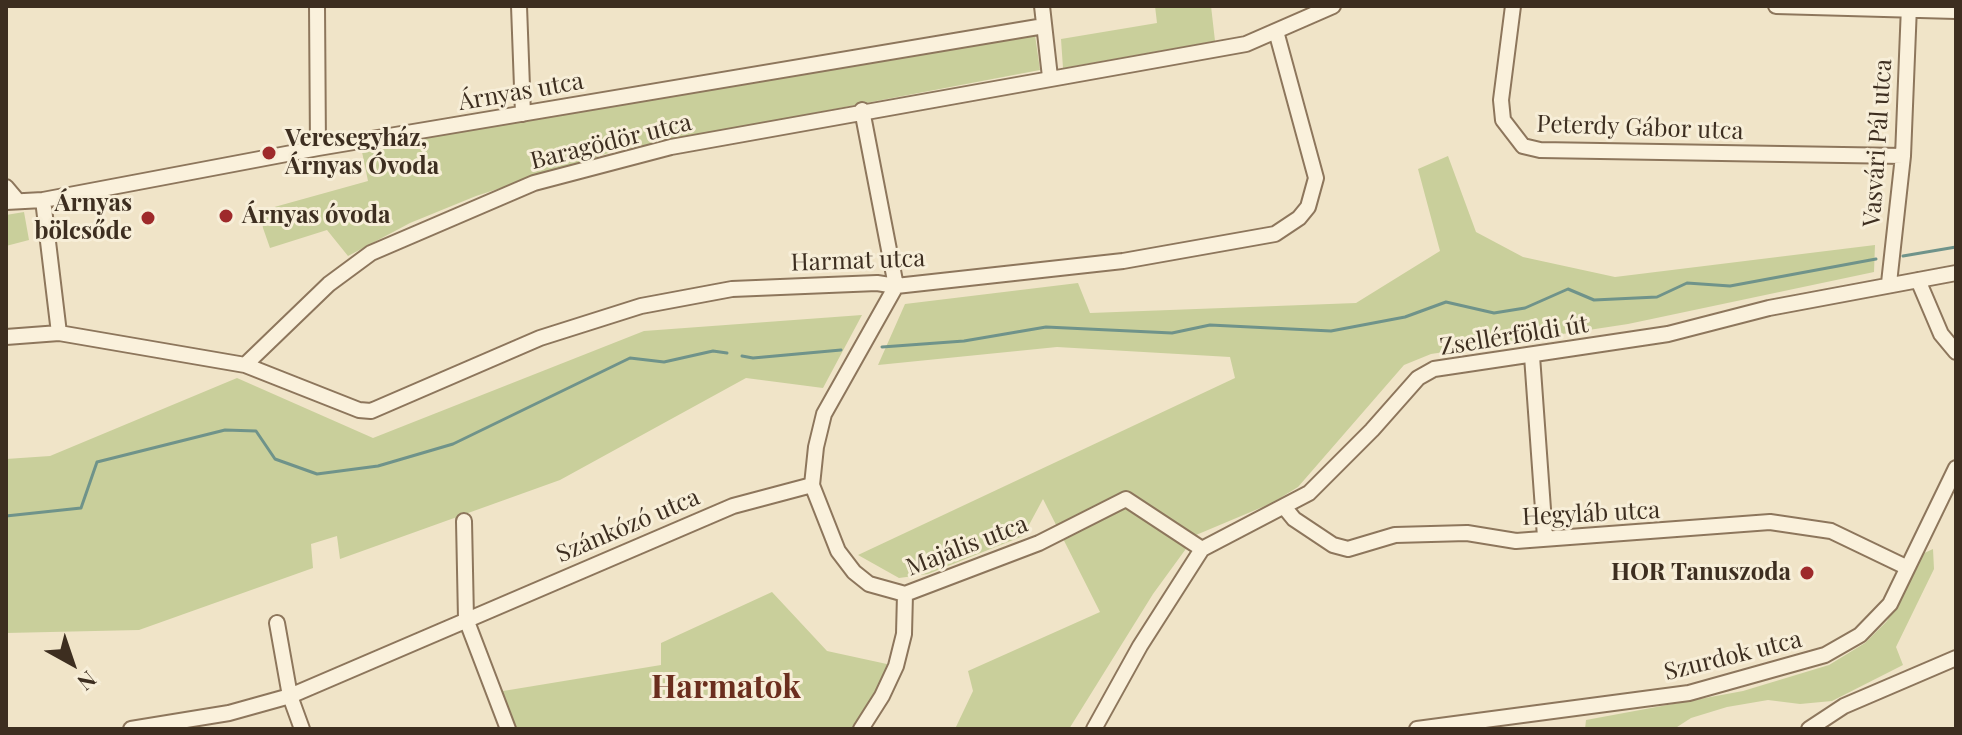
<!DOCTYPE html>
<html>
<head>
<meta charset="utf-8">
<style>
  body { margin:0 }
  #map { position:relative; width:1962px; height:735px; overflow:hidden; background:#f0e4c8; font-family:"Playfair Display",serif }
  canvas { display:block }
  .frame { position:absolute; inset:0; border:8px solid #3d2e20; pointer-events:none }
  .north { position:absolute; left:32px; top:623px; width:80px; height:80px; -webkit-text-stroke:6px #f7eed8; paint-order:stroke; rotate:140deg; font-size:22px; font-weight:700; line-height:32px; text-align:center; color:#3d2e20 }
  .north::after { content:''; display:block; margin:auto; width:28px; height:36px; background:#3d2e20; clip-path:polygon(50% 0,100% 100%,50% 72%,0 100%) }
</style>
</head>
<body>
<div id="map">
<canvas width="1962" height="735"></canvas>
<div class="frame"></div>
<div class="north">N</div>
</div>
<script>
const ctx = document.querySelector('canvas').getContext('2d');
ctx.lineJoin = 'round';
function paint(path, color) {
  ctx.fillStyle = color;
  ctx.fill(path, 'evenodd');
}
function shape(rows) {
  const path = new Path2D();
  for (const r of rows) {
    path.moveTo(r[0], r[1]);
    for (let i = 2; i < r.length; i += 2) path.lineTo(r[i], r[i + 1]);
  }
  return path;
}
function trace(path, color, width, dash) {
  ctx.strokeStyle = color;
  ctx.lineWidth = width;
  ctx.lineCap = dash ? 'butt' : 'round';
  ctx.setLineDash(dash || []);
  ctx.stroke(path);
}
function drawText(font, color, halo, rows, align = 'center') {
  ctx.font = font + ' "Playfair Display",serif';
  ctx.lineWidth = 6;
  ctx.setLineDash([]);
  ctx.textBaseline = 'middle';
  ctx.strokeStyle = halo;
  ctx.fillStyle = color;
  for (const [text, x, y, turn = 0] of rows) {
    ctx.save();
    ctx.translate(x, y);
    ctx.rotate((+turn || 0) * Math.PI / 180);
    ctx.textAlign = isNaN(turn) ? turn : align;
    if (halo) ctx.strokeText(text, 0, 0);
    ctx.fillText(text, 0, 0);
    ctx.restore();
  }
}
const green = shape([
  [1155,6,1211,6,1215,41,1063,68,1061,39,1157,23],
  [1035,35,1040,70,618,150,476,196,410,223,348,256,327,230,270,248,263,228,260,211,368,181,361,147],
  [1448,156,1476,232,1523,257,1615,277,1875,245,1874,272,1628,324,1431,354,1404,365,1298,487,1272,503,1196,535,1153,594,1069,729,955,729,973,691,968,671,1100,612,1043,499,1023,536,928,574,899,578,858,555,1235,378,1230,357,1057,347,878,365,905,304,1078,283,1090,313,1356,303,1440,251,1418,169],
  [24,212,29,240,6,246,6,215],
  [862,315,823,388,746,378,560,480,340,559,337,536,311,544,313,568,139,630,6,633,6,459,50,456,237,378,373,438,644,331],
  [1933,549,1934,569,1896,647,1903,665,1832,701,1800,704,1768,700,1727,707,1691,718,1674,729,1585,729,1586,720,1743,691,1829,665,1865,643,1887,621,1920,555],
  [772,592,827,651,896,666,860,729,508,729,491,693,661,665,661,643]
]);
const stream = shape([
  [1903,256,1956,247],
  [882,347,964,341,1046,327,1172,333,1210,325,1331,331,1405,317,1446,302,1494,313,1525,308,1568,289,1594,300,1657,297,1687,283,1730,286,1876,259],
  [742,356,753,358,841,350],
  [6,516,81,508,97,462,225,430,256,431,275,459,317,474,378,466,453,444,630,358,664,362,713,351,727,353]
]);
const street = shape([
  [317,6,318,148],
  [519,6,523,114],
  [1042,6,1050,77],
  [1513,6,1501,100,1503,120,1523,146,1540,150,1903,156],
  [1776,6,1956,11],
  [862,110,896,286],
  [6,187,17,200],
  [43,200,59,333],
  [6,202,43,200,318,148,1044,26],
  [1918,280,1941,334,1956,352],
  [1889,283,1903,156,1909,6],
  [896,286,824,414,816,447,812,485,838,551,854,572,869,584,905,594,1039,543,1126,499,1202,549],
  [6,337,59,333,245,365,329,284,371,253,534,183,671,147,1246,44,1333,6],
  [1532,356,1545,537],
  [245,365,359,410,371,411,540,338,641,306,732,289,877,283,896,286,1123,261,1275,234,1299,218,1308,207,1316,178,1276,31],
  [1285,508,1294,519,1333,545,1348,549,1395,535,1467,533,1516,541,1770,522,1831,531,1906,567],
  [464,521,466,619,508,729],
  [277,623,290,696,302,729],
  [131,729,229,713,290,696,733,506,812,485],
  [861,729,882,696,896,666,904,634,905,594],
  [1094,729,1140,646,1202,549,1309,493,1372,430,1418,378,1434,369,1668,334,1769,308,1956,273],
  [1417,729,1689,693,1825,655,1860,635,1890,604,1956,468],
  [1809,729,1844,706,1956,658]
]);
const markers = [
  [269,153,8,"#9e2a2b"],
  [226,216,8,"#9e2a2b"],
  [148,218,8,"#9e2a2b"],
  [1807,573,8,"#9e2a2b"]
];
const streetNames = [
  ["Árnyas utca",521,92,-10],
  ["Peterdy Gábor utca",1640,128,2],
  ["Baragödör utca",611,142,-14],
  ["Vasvári Pál utca",1878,143,-86],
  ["Harmat utca",858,261,-2],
  ["Zsellérföldi út",1514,336,-9],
  ["Hegyláb utca",1591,514,-3],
  ["Szánkózó utca",628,526,-23],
  ["Majális utca",967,546,-21],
  ["Szurdok utca",1733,656,-14]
];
const poiNames = [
  ["Veresegyház,",285,139],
  ["Árnyas Óvoda",285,167],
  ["Árnyas",132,204,"right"],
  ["bölcsőde",132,232,"right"],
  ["Árnyas óvoda",242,216],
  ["HOR Tanuszoda",1791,573,"right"]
];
const districtNames = [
  ["Harmatok",726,688]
];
paint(green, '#c9cf9b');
trace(stream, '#6f938a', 3);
trace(street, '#8d765c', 18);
trace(street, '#faf1dc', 14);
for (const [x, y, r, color] of markers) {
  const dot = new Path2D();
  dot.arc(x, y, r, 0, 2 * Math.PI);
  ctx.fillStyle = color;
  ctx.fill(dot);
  trace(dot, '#f7eed8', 3);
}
drawText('24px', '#3d2e20', '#f7eed8', streetNames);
drawText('bold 24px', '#3d2e20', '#f7eed8', poiNames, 'left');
drawText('bold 32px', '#6b2e1e', '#f7eed8', districtNames);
</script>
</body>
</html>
